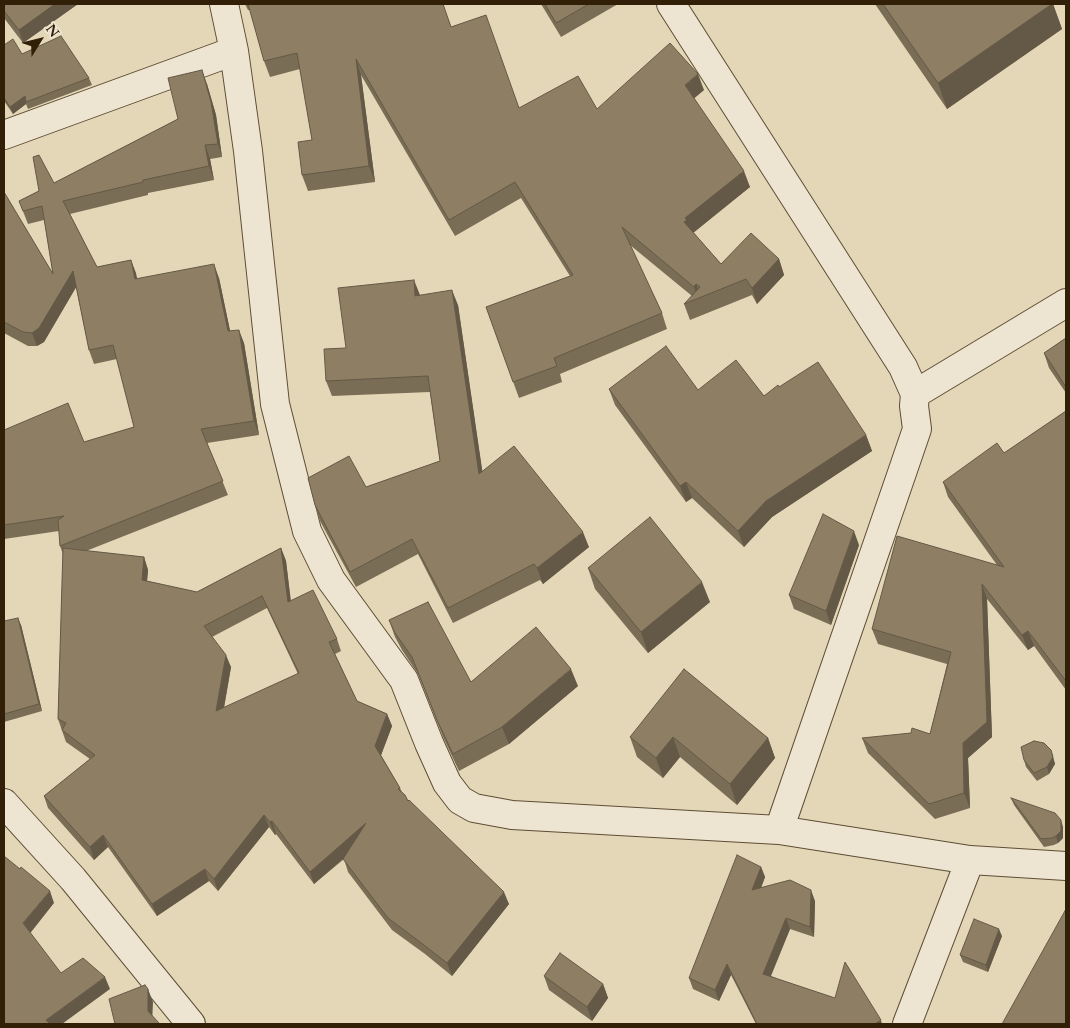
<!DOCTYPE html>
<html>
<head>
<meta charset="utf-8">
<style>
  body { margin:0 }
  #map { position:relative; width:1070px; height:1028px; overflow:hidden; background:#e4d7b8; font-family:Cardo,serif }
  canvas { display:block }
  .frame { position:absolute; inset:0; border:5px solid #311f08; pointer-events:none }
  .north { position:absolute; left:15px; top:15px; width:50px; height:50px; -webkit-text-stroke:4px #ede5d1; paint-order:stroke; rotate:54deg; font-size:14px; font-weight:700; line-height:20px; text-align:center; color:#311f08 }
  .north::after { content:''; display:block; margin:auto; width:18px; height:22px; background:#311f08; clip-path:polygon(50% 0,100% 100%,50% 72%,0 100%) }
</style>
</head>
<body>
<div id="map">
<canvas width="1070" height="1028"></canvas>
<div class="frame"></div>
<div class="north">N</div>
</div>
<script>
const ctx = document.querySelector('canvas').getContext('2d');
ctx.lineJoin = 'round';
function shape(rows) {
  const path = new Path2D();
  for (const r of rows) {
    path.moveTo(r[0], r[1]);
    for (let i = 2; i < r.length; i += 2) path.lineTo(r[i], r[i + 1]);
  }
  return path;
}
function trace(path, color, width, dash) {
  ctx.strokeStyle = color;
  ctx.lineWidth = width;
  ctx.lineCap = dash ? 'butt' : 'round';
  ctx.setLineDash(dash || []);
  ctx.stroke(path);
}
function paint(path, color) {
  ctx.fillStyle = color;
  ctx.fill(path, 'evenodd');
}
const street = shape([
  [224,4,234,51,248,151,275,404,307,531,331,580,404,680,429,743,447,783,460,800,474,808,512,815,779,830,970,860,1066,866],
  [671,4,903,367,915,394,914,406,917,429,904,467,779,830],
  [4,135,234,51],
  [915,394,1066,303],
  [4,803,73,879,191,1024],
  [907,1024,970,860]
]);
const wall = shape([
  [4,4,78,4,23,43,4,18],
  [245,4,443,4,451,27,519,108,597,109,704,90,694,98,750,187,693,232,721,264,779,259,784,275,757,304,752,295,690,320,684,304,692,296,630,245,662,313,667,329,560,374,562,382,519,398,486,307,570,276,521,198,455,236,361,75,375,182,308,191,302,175,312,140,300,69,270,77,264,61,250,10,248,10],
  [541,4,618,4,561,37],
  [875,4,1053,4,1062,29,947,109],
  [4,45,22,54,89,78,92,85,28,109,26,104,13,114,4,101],
  [207,84,216,115,222,157,210,159,214,180,148,193,148,195,70,214,97,267,131,260,137,279,219,278,230,331,244,343,259,435,207,443,228,495,86,551,144,557,148,570,147,581,197,592,281,548,286,561,291,601,337,639,341,651,335,654,357,701,387,714,392,726,381,755,400,788,402,792,408,801,509,904,452,976,425,954,392,930,348,872,344,859,314,884,276,834,275,835,269,827,218,891,209,881,157,916,108,847,94,860,48,808,44,796,90,759,66,742,58,719,63,554,60,546,59,531,4,539,4,430,84,442,134,427,117,359,94,364,89,350,76,287,44,342,37,346,28,346,4,333,4,192,53,274,44,220,28,224,19,201,178,119],
  [267,608,298,674,224,708,231,667,212,637],
  [420,295,458,305,482,471,589,547,543,584,540,580,453,623,418,554,356,587,320,521,315,505,440,461,430,392,332,396,326,381,346,348],
  [1066,338,1066,393,1049,368,1044,353],
  [779,387,866,435,872,451,772,517,744,547,692,498,686,502,615,405,609,389,698,390,764,396],
  [1066,411,1066,690,1034,646,1028,650,987,599,992,737,968,758,970,808,935,819,868,753,862,738,930,734,947,664,878,644,872,629,997,565,948,497,943,482,1004,453],
  [859,545,831,625,794,609,789,595],
  [588,568,710,602,648,653,595,589],
  [389,620,471,682,578,686,509,744,459,771,443,737,418,674,402,650,395,637],
  [4,621,21,625,42,711,4,722],
  [630,737,768,738,775,758,737,805,680,757,663,778,637,757],
  [1051,750,1055,764,1049,774,1037,781,1026,767,1024,760],
  [1011,798,1063,827,1063,838,1058,843,1054,845,1044,847,1014,805],
  [761,867,765,877,761,888,815,901,814,937,790,929,771,976,882,1024,756,1024,731,975,719,1001,693,989,689,978],
  [1002,936,988,972,963,962,960,955],
  [544,976,603,984,608,998,592,1021,549,990]
]);
const shadedWall = shape([
  [55,4,78,4,23,43,19,30],
  [1052,4,1053,4,1062,29,947,109,938,83],
  [356,59,361,75,375,182,369,166],
  [202,70,207,84,216,115,222,157,218,144],
  [698,74,704,90,691,101,685,85],
  [25,96,26,104,13,114,10,107],
  [205,145,210,159,214,180,209,166],
  [744,171,750,187,692,234,684,222,685,218],
  [779,259,784,275,757,304,752,288],
  [131,260,136,273,140,293,135,279],
  [214,264,219,278,233,345,228,331],
  [73,271,78,284,44,342,37,346,32,333],
  [414,280,420,295,421,311,415,296],
  [696,284,701,297,698,298,694,287],
  [452,290,458,305,485,489,479,474],
  [239,330,244,343,259,435,254,421],
  [866,435,872,451,772,517,744,547,738,531,766,501],
  [686,482,692,498,686,502,680,486],
  [854,531,859,545,831,625,826,611],
  [583,532,589,547,543,584,537,568],
  [281,548,286,561,292,614,288,602],
  [144,557,148,570,146,592,142,580],
  [702,582,710,602,648,653,641,632],
  [982,584,987,599,992,737,968,758,970,808,964,793,963,743],
  [18,618,21,625,42,711,39,704],
  [1028,631,1034,646,1028,650,1022,635],
  [226,655,231,667,221,724,216,711],
  [571,669,578,686,509,744,502,727],
  [387,714,392,726,380,758,375,746],
  [673,737,680,757,663,778,656,758],
  [768,738,775,758,737,805,730,784],
  [1051,750,1055,764,1049,774,1047,767],
  [264,815,269,827,218,891,214,879],
  [1061,820,1063,827,1063,838,1058,843,1056,836],
  [272,821,276,834,275,835,270,822],
  [366,823,370,835,314,884,310,872],
  [103,835,108,847,94,860,90,847],
  [761,867,765,877,756,901,752,890],
  [205,869,209,881,157,916,152,904],
  [811,890,815,901,814,937,810,927],
  [50,891,54,903,28,936,23,923],
  [504,892,509,904,452,976,447,963],
  [786,918,790,929,767,985,763,974],
  [999,929,1002,936,988,972,986,965],
  [727,964,731,975,719,1001,715,990],
  [105,977,110,989,62,1024,48,1024,46,1020],
  [603,984,608,998,592,1021,587,1007],
  [148,989,153,1002,152,1024,148,1011],
  [881,1020,882,1024,875,1024]
]);
const building = shape([
  [4,4,55,4,19,30,4,11,4,4],
  [248,4,443,4,451,27,486,15,519,108,578,76,597,109,670,43,698,74,685,85,744,171,685,218,687,220,684,222,721,264,751,233,779,259,752,288,746,279,684,304,700,287,696,284,694,287,622,227,662,313,554,358,557,366,513,382,486,307,573,275,515,182,449,220,356,59,369,166,302,175,298,142,312,140,297,53,264,61,248,4],
  [545,4,589,4,556,23,545,4],
  [883,4,1052,4,938,83,883,4],
  [61,36,89,78,26,102,25,96,10,107,4,98,4,45,13,39,22,54,61,36],
  [202,70,211,102,218,144,205,145,209,166,143,180,143,182,63,201,97,267,131,260,135,279,214,264,228,331,239,330,254,421,201,429,223,481,60,546,58,520,64,516,4,525,4,430,68,403,84,442,134,427,113,345,89,350,73,271,39,328,32,333,23,332,4,322,4,192,53,274,42,206,23,211,19,201,39,191,33,157,39,155,54,183,178,119,168,78,202,70],
  [414,280,415,296,452,290,479,474,514,446,583,532,537,568,534,564,448,608,412,539,350,572,315,505,308,478,349,456,366,487,440,461,428,376,326,381,324,349,346,348,338,288,414,280],
  [1066,338,1066,387,1044,353,1066,338],
  [666,346,698,390,736,360,764,396,778,385,779,387,818,362,866,435,766,501,738,531,686,482,680,486,609,389,666,346],
  [1066,411,1066,681,1028,631,1022,635,982,584,987,722,963,743,964,793,929,804,862,738,911,733,912,728,930,734,951,652,872,629,897,536,1004,567,943,482,997,443,1004,453,1066,411],
  [823,514,854,531,826,611,789,595,823,514],
  [650,517,702,582,641,632,588,568,650,517],
  [63,548,144,557,142,580,197,592,281,548,288,602,313,590,337,639,329,642,357,701,387,714,375,746,400,788,398,789,405,795,408,801,409,800,504,892,447,963,420,942,388,918,343,859,366,823,310,872,272,821,270,822,264,815,214,879,205,869,152,904,103,835,90,847,44,796,95,755,62,730,66,723,58,719,63,548],
  [262,596,299,673,216,711,226,655,204,626,262,596],
  [428,602,471,682,536,627,571,669,502,727,453,754,437,720,412,657,395,633,389,620,428,602],
  [18,618,39,704,4,714,4,621,18,618],
  [684,669,768,738,730,784,673,737,656,758,630,737,684,669],
  [1034,741,1044,743,1051,750,1053,757,1047,767,1034,773,1024,760,1021,747,1034,741],
  [1011,798,1055,813,1061,820,1061,831,1056,836,1052,838,1041,839,1011,798],
  [737,855,761,867,752,890,790,880,811,890,810,927,786,918,763,974,835,998,845,962,881,1020,875,1024,757,1024,727,964,715,990,689,978,737,855],
  [4,856,20,869,21,867,50,891,23,923,61,973,83,958,105,977,46,1020,50,1024,4,1024,4,856],
  [1066,909,1066,1024,1002,1024,1066,909],
  [974,919,999,929,986,965,960,955,974,919],
  [560,953,603,984,587,1007,544,976,560,953],
  [145,985,148,989,148,1011,159,1023,159,1024,115,1024,109,999,145,985]
]);
trace(street, '#5e4d34', 30);
trace(street, '#ede5d1', 28);
paint(wall, '#7a6d56');
paint(shadedWall, '#635946');
paint(building, '#8e7f64');
trace(building, '#635946', 1);
</script>
</body>
</html>
